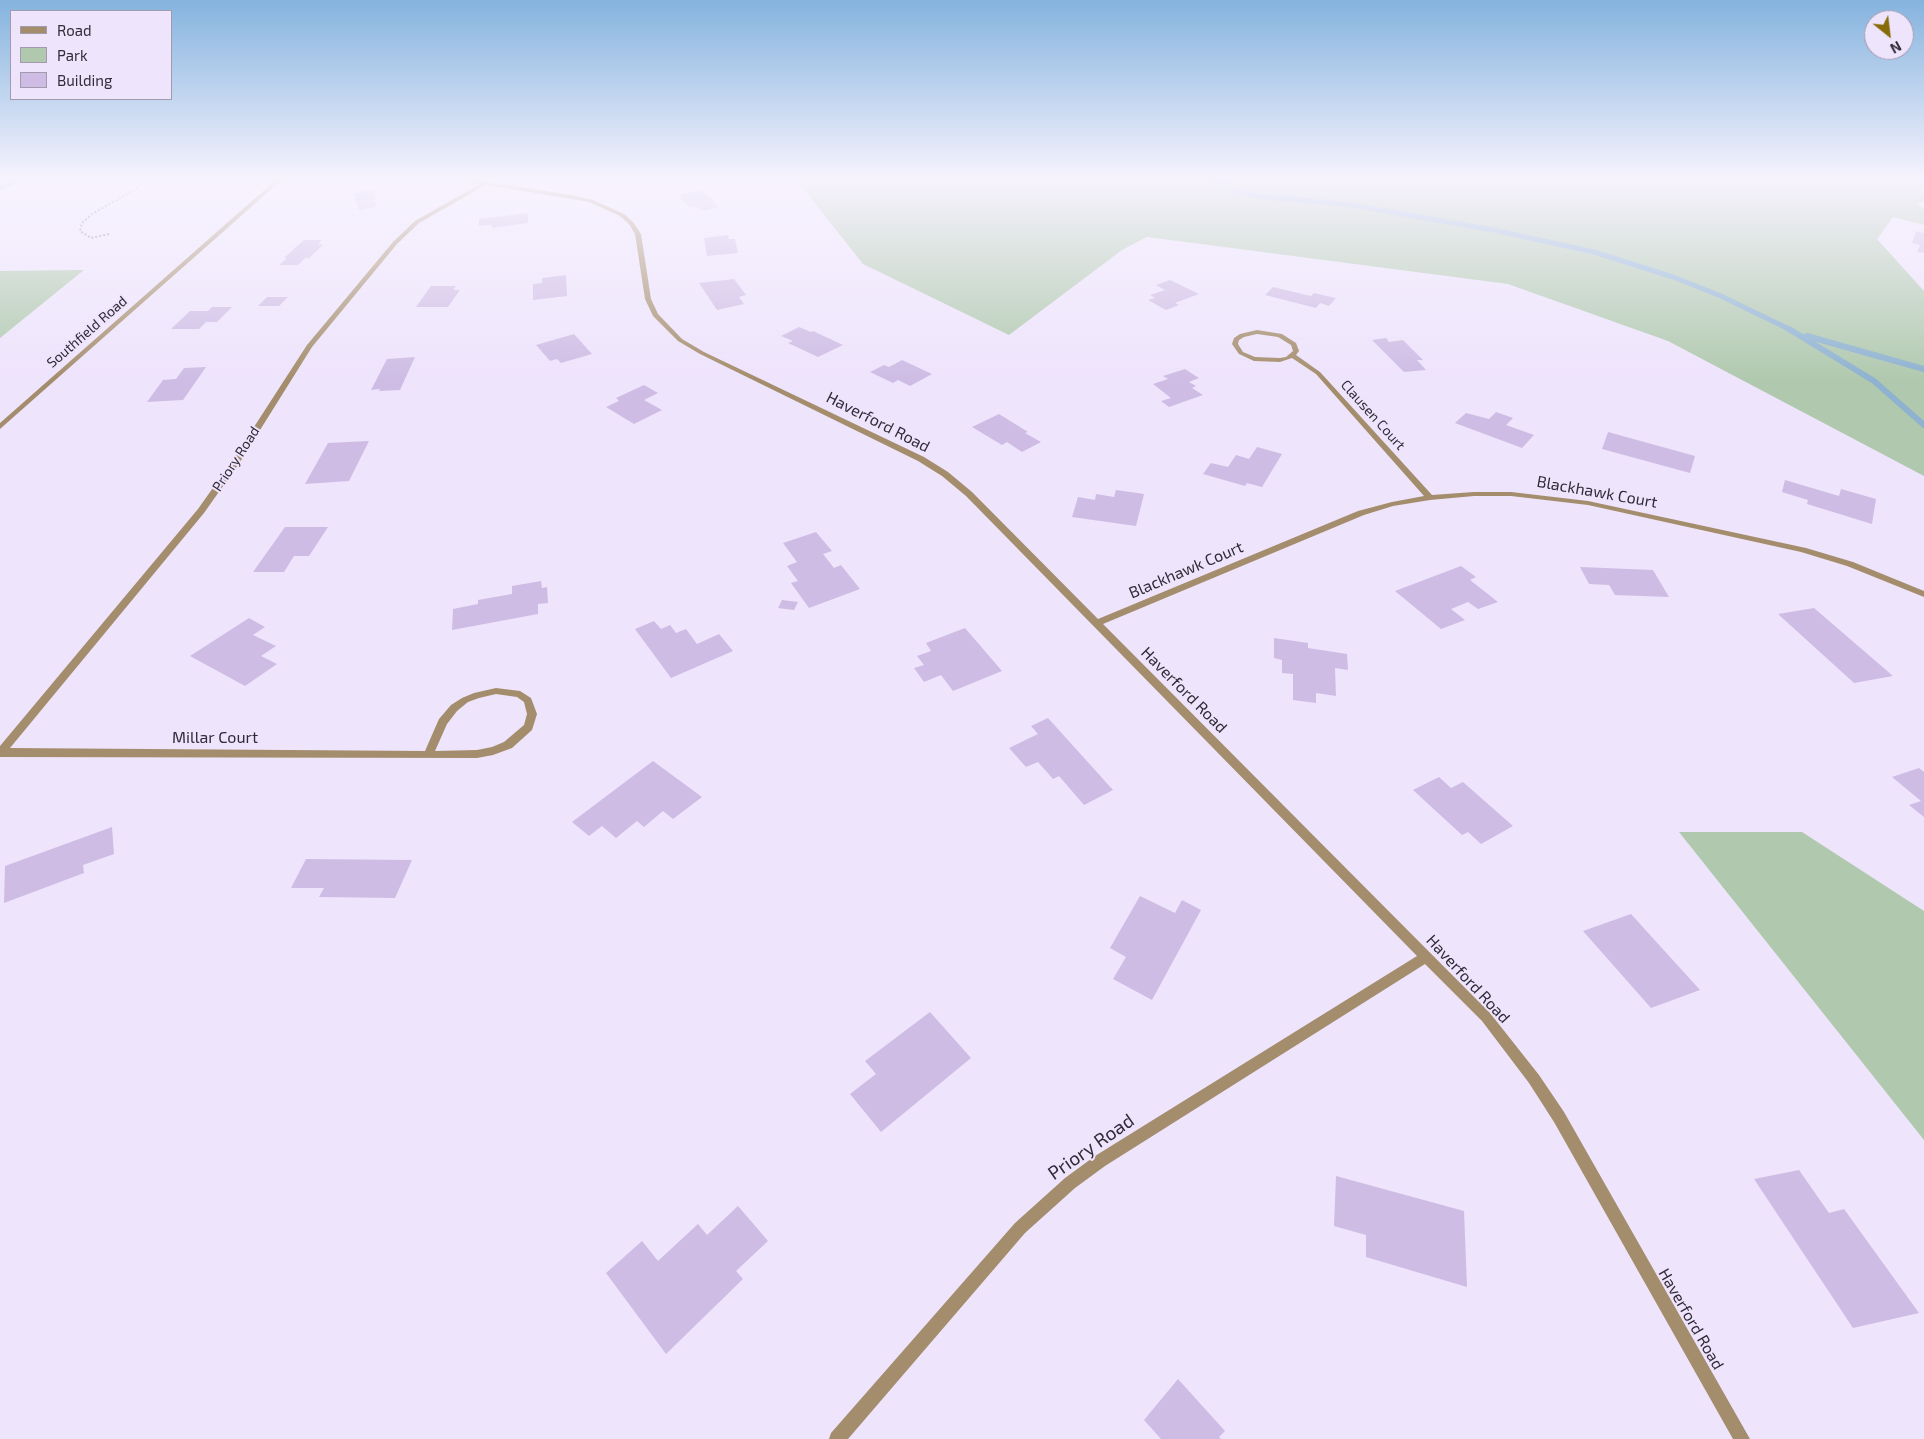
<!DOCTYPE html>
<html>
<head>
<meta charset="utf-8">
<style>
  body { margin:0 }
  #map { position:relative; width:1924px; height:1439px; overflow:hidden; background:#eee4fc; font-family:"Exo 2",sans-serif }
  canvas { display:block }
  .legend { position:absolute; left:10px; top:10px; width:162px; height:90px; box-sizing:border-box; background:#eee4fc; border:1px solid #a29aad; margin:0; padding:6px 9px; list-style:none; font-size:15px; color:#302b37 }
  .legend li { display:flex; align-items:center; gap:10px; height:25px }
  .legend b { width:25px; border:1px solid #a29aad }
  .north { position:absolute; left:1864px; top:10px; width:50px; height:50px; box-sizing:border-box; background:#eee4fc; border:1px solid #a29aad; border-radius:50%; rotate:151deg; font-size:14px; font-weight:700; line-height:20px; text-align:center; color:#302b37 }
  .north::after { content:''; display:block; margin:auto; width:18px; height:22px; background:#866b07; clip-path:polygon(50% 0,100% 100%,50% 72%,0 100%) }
</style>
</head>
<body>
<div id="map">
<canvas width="1924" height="1439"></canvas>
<ul class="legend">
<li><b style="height:6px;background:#a48d6c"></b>Road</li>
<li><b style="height:14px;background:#b0c9ae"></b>Park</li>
<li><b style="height:14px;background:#cebce4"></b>Building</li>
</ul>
<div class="north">N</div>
</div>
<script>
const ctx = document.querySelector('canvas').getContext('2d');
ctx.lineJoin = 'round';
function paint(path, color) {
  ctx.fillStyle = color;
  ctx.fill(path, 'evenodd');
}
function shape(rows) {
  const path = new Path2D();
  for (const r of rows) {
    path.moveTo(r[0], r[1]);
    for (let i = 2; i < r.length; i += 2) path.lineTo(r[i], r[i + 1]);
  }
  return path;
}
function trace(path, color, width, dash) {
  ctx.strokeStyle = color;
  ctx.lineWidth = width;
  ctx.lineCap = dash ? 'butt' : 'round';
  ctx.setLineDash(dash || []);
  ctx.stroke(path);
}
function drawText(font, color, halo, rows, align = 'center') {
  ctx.font = font + ' "Exo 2",sans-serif';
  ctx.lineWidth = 4;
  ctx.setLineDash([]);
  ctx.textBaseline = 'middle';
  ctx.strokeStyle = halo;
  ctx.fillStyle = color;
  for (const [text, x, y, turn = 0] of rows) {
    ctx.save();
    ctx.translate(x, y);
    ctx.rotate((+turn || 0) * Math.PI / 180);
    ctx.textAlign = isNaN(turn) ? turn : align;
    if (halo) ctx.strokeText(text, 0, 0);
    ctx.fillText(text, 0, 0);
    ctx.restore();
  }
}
const green = shape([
  [795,178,1924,178,1924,202,1917,204,1924,208,1924,225,1893,217,1877,239,1924,291,1924,476,1668,341,1508,284,1147,237,1122,250,1009,335,863,264],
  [84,270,0,338,0,271],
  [1679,832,1802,832,1924,911,1924,1140]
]);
const streamFar1 = shape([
  [1213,178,1234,190,1258,196,1351,205,1494,230,1594,252,1673,277,1721,296,1791,330],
  [0,188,24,178]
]);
const stream = shape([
  [1789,329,1874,381,1924,425],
  [1807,336,1924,369]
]);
const building = shape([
  [623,178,664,178,649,186],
  [373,190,376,199,373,201,375,201,377,207,359,210,353,193],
  [701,190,715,201,712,202,719,207,703,211,695,206,690,207,678,197,682,196,679,194],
  [528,213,528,223,492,228,492,225,479,226,479,219],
  [1916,231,1924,233,1924,253,1917,252,1920,245,1912,243],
  [728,235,729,239,735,239,738,253,707,256,704,238],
  [304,240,322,240,318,244,323,245,309,258,305,258,298,265,279,265,287,258,284,258],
  [566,275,567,296,533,300,533,284,542,283,542,278],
  [734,279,746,295,739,297,744,304,717,310,699,283],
  [1170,280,1199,294,1175,303,1179,305,1166,310,1148,300,1155,298,1150,295,1165,290,1156,285],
  [431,286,456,286,453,290,460,290,448,307,416,307],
  [1273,287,1311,296,1314,293,1336,298,1329,306,1320,303,1316,308,1265,295],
  [267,297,288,297,279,306,258,306],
  [212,307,232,307,217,322,206,322,199,329,171,329,190,311,208,311],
  [799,327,811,332,813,331,843,345,818,357,788,343,793,341,781,336],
  [574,334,592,354,561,363,557,359,550,361,536,345],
  [1386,338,1389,342,1403,340,1423,360,1417,360,1426,370,1404,372,1372,340],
  [415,357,400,390,379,391,380,389,371,390,387,359],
  [902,360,932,374,910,386,898,380,893,383,870,372,884,365,889,367],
  [206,367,183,400,147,402,163,380,176,379,184,368],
  [1185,369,1199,378,1189,382,1196,386,1192,388,1203,395,1169,407,1161,401,1171,398,1153,384,1168,379,1163,376],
  [644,385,658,393,644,400,662,410,634,424,606,407,619,401,616,398],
  [1496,412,1513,418,1506,425,1534,435,1522,448,1455,423,1466,413,1489,419],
  [999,414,1028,432,1025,433,1041,442,1022,452,1007,442,1002,445,972,427],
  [1608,432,1695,456,1690,473,1602,449],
  [369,441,349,481,305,484,328,443],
  [1257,447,1282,454,1262,487,1247,483,1245,486,1203,474,1211,463,1228,467,1236,455,1249,459],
  [1785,480,1839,496,1841,489,1876,499,1872,524,1807,504,1808,500,1782,492],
  [1116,490,1144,494,1136,526,1072,517,1078,497,1095,500,1096,494,1114,497],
  [285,527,328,527,309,556,294,556,284,572,253,572],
  [816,532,832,551,823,554,834,568,841,565,860,589,809,608,791,583,798,581,787,566,797,562,783,543],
  [1461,566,1476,577,1470,580,1498,602,1478,609,1468,602,1451,609,1465,620,1441,629,1395,591],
  [1580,567,1653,570,1669,597,1615,595,1609,585,1589,584],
  [541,581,542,588,547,587,548,603,538,604,538,614,452,630,453,609,478,604,478,600,512,594,512,586],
  [782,600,798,602,794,610,778,608],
  [1814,608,1893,676,1854,683,1778,614],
  [249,618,265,627,253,635,276,646,261,656,277,664,245,686,190,656],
  [654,621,661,629,670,625,676,633,686,629,697,644,719,634,733,651,671,678,635,629],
  [965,628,1002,671,953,691,941,675,924,682,914,668,924,665,917,656,931,651,926,643],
  [1274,638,1308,643,1308,648,1347,654,1348,670,1335,668,1336,696,1316,693,1316,703,1293,700,1293,674,1282,673,1282,660,1274,658],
  [1048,718,1113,790,1084,805,1059,776,1053,779,1038,762,1026,767,1009,748,1038,734,1031,726],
  [653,761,702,797,673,819,663,811,644,827,637,821,616,838,602,826,589,836,572,822],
  [1919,768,1924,772,1924,817,1909,805,1921,801,1892,777],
  [1439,777,1451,788,1463,782,1513,826,1481,844,1468,832,1462,835,1413,790],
  [112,827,114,854,83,865,84,873,4,903,5,866],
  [306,859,412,860,395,898,319,897,324,888,291,888],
  [1140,896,1175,913,1182,900,1201,910,1152,1000,1113,979,1126,957,1110,948],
  [1631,914,1700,990,1651,1008,1583,931],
  [930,1012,971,1058,881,1132,850,1094,876,1074,865,1061],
  [1799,1170,1829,1213,1844,1209,1919,1313,1853,1328,1754,1179],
  [1336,1176,1464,1211,1467,1287,1366,1257,1366,1235,1334,1226],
  [738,1206,768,1241,736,1271,743,1279,666,1354,606,1273,642,1241,658,1261,698,1224,707,1235],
  [1178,1379,1225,1431,1219,1437,1221,1439,1161,1439,1144,1420]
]);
const path = shape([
  [109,234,91,238,80,231,82,223,92,214,136,189,148,178]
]);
const minor = shape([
  [278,178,284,178,0,429,0,423,278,178],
  [447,178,462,178,572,195,593,200,624,214,633,222,641,234,651,299,658,314,682,339,704,352,924,457,948,472,972,492,1098,619,1358,511,1392,502,1424,496,1316,374,1292,358,1280,362,1254,361,1239,354,1232,344,1234,338,1240,334,1257,330,1282,334,1296,343,1299,351,1296,355,1320,372,1432,495,1474,492,1511,492,1588,501,1806,548,1853,562,1924,591,1924,597,1847,566,1801,552,1588,505,1511,496,1474,496,1430,500,1393,506,1364,515,1103,624,1490,1013,1539,1075,1564,1112,1750,1439,1733,1439,1554,1122,1529,1083,1482,1021,1425,964,1105,1166,1075,1188,1025,1233,848,1439,829,1439,831,1433,1015,1223,1065,1178,1095,1156,1417,956,966,496,942,476,918,461,700,354,678,341,653,316,645,299,635,234,629,224,620,216,589,202,486,185,419,223,397,244,312,347,240,462,204,513,10,748,425,751,439,719,451,705,462,698,474,693,496,688,520,691,531,698,537,714,532,730,512,748,493,755,477,758,0,757,0,746,198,509,232,461,307,345,393,242,415,221,480,184,447,178],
  [1257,334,1278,337,1291,345,1293,351,1286,357,1280,358,1255,357,1243,352,1238,344,1239,340,1244,337,1257,334],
  [496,694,517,697,524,702,527,714,524,725,504,742,492,747,477,750,435,751,447,724,457,711,468,702,479,698,496,694]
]);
const farStreetnames = [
  ["Southfield Road",87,332,-41],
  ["Clausen Court",1373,415,48],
  ["Priory Road",236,459,-57]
];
const streetNames = [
  ["Haverford Road",878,422,27],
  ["Blackhawk Court",1597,492,10],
  ["Blackhawk Court",1186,570,-23],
  ["Haverford Road",1184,690,45],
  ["Millar Court",215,738],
  ["Haverford Road",1468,979,47],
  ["Haverford Road",1691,1319,60]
];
const nearStreetnames = [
  ["Priory Road",1091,1147,-35]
];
paint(green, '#b0c9ae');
trace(streamFar1, '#8eb2d0', 5);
trace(stream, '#8eb2d0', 6);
paint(building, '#cebce4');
trace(path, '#8a8294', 2, [2, 2]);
paint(minor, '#a48d6c');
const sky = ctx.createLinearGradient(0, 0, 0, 380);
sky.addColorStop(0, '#84b3de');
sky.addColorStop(0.47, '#f7f3fe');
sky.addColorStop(1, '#f7f3fe00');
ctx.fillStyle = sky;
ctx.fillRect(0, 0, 1924, 380);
drawText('14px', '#302b37', '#eee4fc', farStreetnames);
drawText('16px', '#302b37', '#eee4fc', streetNames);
drawText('19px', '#302b37', '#eee4fc', nearStreetnames);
</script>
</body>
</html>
